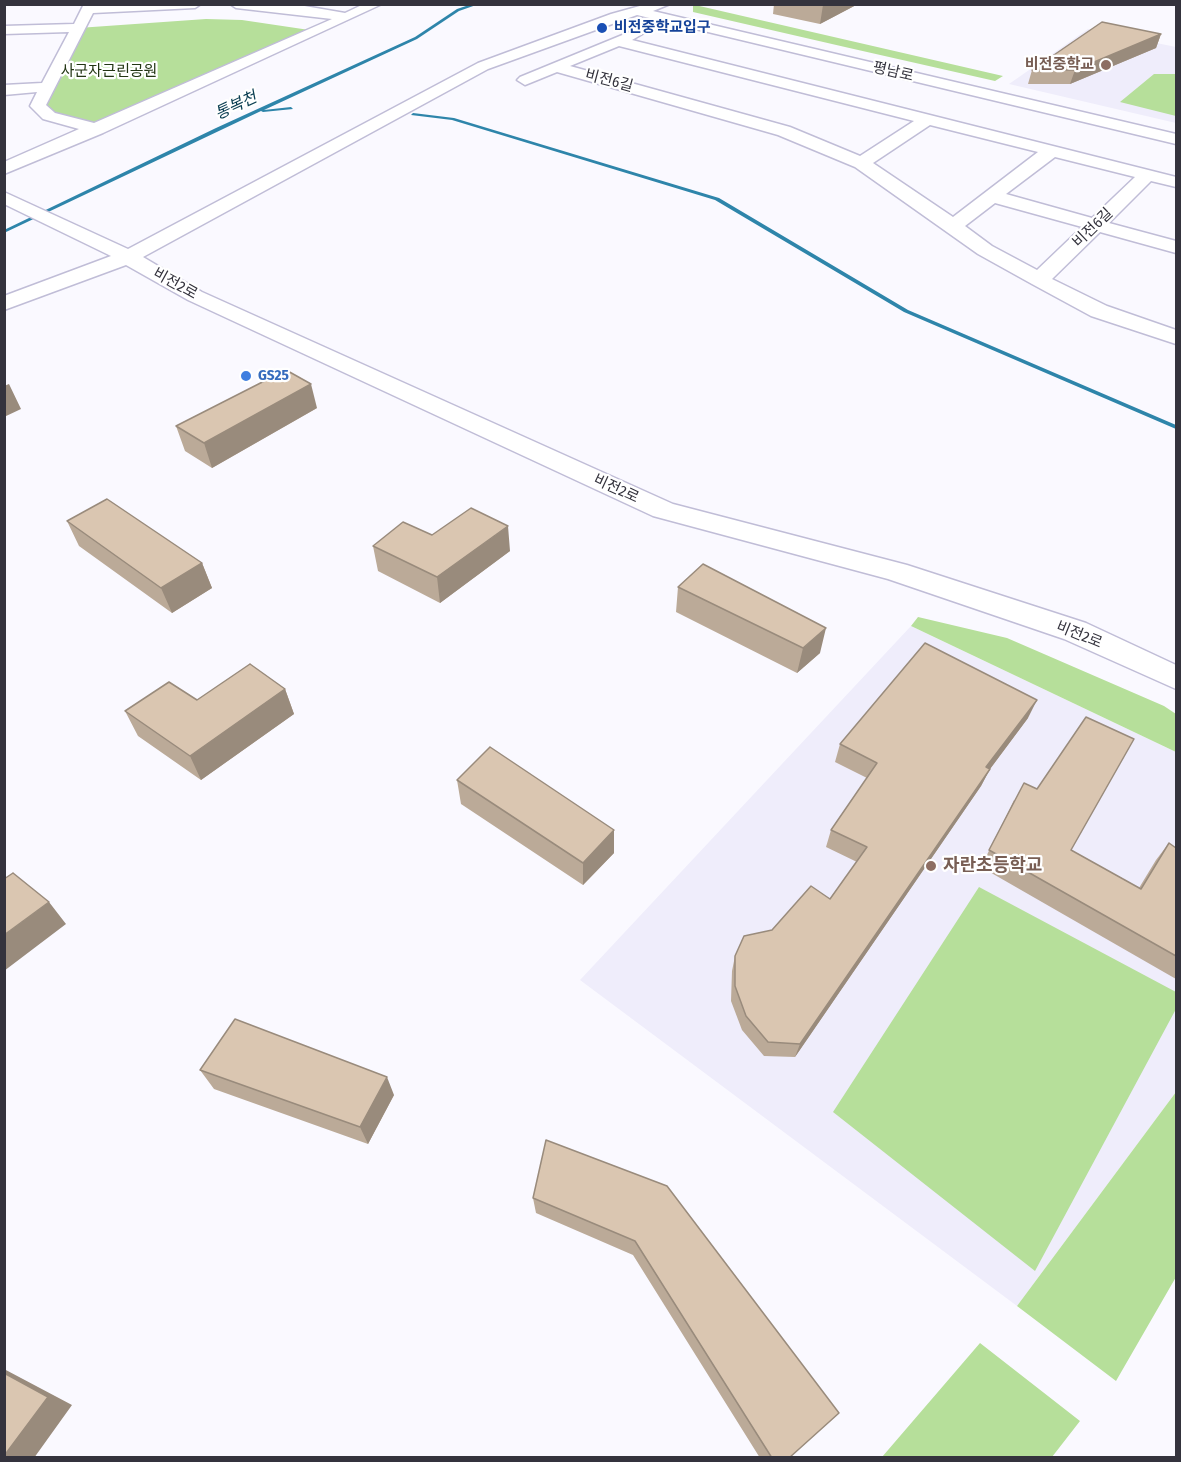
<!DOCTYPE html>
<html>
<head>
<meta charset="utf-8">
<style>
  body { margin:0 }
  #map { position:relative; width:1181px; height:1462px; overflow:hidden; background:#faf9ff; font-family:"Fira Sans Condensed",sans-serif }
  canvas { display:block }
  .frame { position:absolute; inset:0; border:6px solid #34333d; pointer-events:none }
</style>
</head>
<body>
<div id="map">
<canvas width="1181" height="1462"></canvas>
<div class="frame"></div>
</div>
<script>
const ctx = document.querySelector('canvas').getContext('2d');
ctx.lineJoin = 'round';
function paint(path, color) {
  ctx.fillStyle = color;
  ctx.fill(path, 'evenodd');
}
function shape(rows) {
  const path = new Path2D();
  for (const r of rows) {
    path.moveTo(r[0], r[1]);
    for (let i = 2; i < r.length; i += 2) path.lineTo(r[i], r[i + 1]);
  }
  return path;
}
function trace(path, color, width, dash) {
  ctx.strokeStyle = color;
  ctx.lineWidth = width;
  ctx.lineCap = dash ? 'butt' : 'round';
  ctx.setLineDash(dash || []);
  ctx.stroke(path);
}
function drawText(font, color, halo, rows, align = 'center') {
  ctx.font = font + ' "Fira Sans Condensed","Noto Sans KR",sans-serif';
  ctx.lineWidth = 4.5;
  ctx.setLineDash([]);
  ctx.textBaseline = 'middle';
  ctx.strokeStyle = halo;
  ctx.fillStyle = color;
  for (const [text, x, y, turn = 0] of rows) {
    ctx.save();
    ctx.translate(x, y);
    ctx.rotate((+turn || 0) * Math.PI / 180);
    ctx.textAlign = isNaN(turn) ? turn : align;
    if (halo) ctx.strokeText(text, 0, 0);
    ctx.fillText(text, 0, 0);
    ctx.restore();
  }
}
const built = shape([
  [1088,29,1176,47,1176,123,1009,84],
  [911,626,1176,752,1176,1092,1017,1306,580,980]
]);
const green = shape([
  [693,5,695,5,1003,76,995,81,845,47,693,12],
  [206,19,242,20,316,31,97,129,49,116,38,106,78,28],
  [1154,74,1176,74,1176,116,1120,102],
  [918,617,1007,638,1164,706,1176,714,1176,752,911,626],
  [979,887,1176,992,1176,1009,1035,1271,833,1112],
  [1176,1092,1176,1277,1116,1381,1017,1306],
  [980,1343,1080,1421,1052,1457,882,1457]
]);
const stream = shape([
  [472,4,479,4,459,11,417,39,264,110,291,107,293,109,263,112,261,111,4,233,4,230,216,128,415,37,457,9,472,4],
  [413,113,454,118,719,198,908,310,1176,425,1176,429,904,312,715,200,452,120,411,115,413,113]
]);
const minor = shape([
  [84,4,201,4,195,8,93,13,46,105,55,113,94,123,332,19,236,8,230,4,293,4,345,13,364,4,382,4,103,133,4,174,4,162,79,129,43,119,30,106,37,92,4,95,4,85,42,83,69,32,4,34,4,26,74,24,84,4],
  [647,4,670,4,653,11,1176,134,1176,144,637,15,488,69,143,257,202,292,673,504,907,565,1086,623,1176,665,1176,689,1064,639,888,579,653,516,188,300,126,265,4,310,4,296,111,256,4,204,4,192,128,249,478,63,611,14,647,4],
  [637,29,644,33,632,40,1176,177,1176,187,1151,181,1109,223,1176,241,1176,253,1100,232,1052,279,1107,306,1176,330,1176,344,1091,316,1032,284,978,254,855,167,778,135,557,72,525,85,517,80,520,77,637,29],
  [619,46,914,121,860,156,790,127,570,66,619,46],
  [930,125,1038,152,953,217,873,163,930,125],
  [1055,157,1135,177,1092,218,1006,194,1055,157],
  [995,203,1082,227,1037,270,992,246,965,226,995,203]
]);
const wall = shape([
  [774,4,858,4,820,24,773,14],
  [1161,34,1156,48,1070,84,1028,84,1032,70],
  [317,408,212,468,185,451,176,426],
  [67,521,202,563,212,588,172,613,79,546],
  [432,535,510,551,440,603,378,571,373,546],
  [678,587,820,653,797,673,676,612],
  [285,689,294,714,201,780,138,736,125,711,197,700],
  [1028,718,990,769,981,786,795,1057,764,1056,742,1030,731,1001,732,971,735,956,772,930,830,899,857,862,826,847,831,830,867,778,835,762,840,744],
  [457,780,614,830,614,853,583,885,461,804],
  [1014,800,1071,850,1139,888,1156,860,1169,843,1176,848,1176,979,981,867],
  [200,1070,394,1095,368,1144,214,1089],
  [546,1140,839,1413,789,1458,760,1458,633,1255,536,1213,533,1198]
]);
const shadedWall = shape([
  [825,4,858,4,820,24,823,5],
  [1161,34,1156,48,1070,84,1075,70],
  [9,384,21,409,4,417,4,386],
  [311,384,317,408,212,468,204,443],
  [508,526,510,551,440,603,437,577],
  [202,563,212,588,172,613,161,588],
  [826,628,820,653,797,673,803,648],
  [285,689,294,714,201,780,190,756],
  [1037,700,1028,718,990,769,981,786,795,1057,800,1044,986,767],
  [614,830,614,853,583,885,583,863],
  [49,902,66,924,4,971,4,935],
  [387,1077,394,1095,368,1144,360,1127],
  [4,1369,72,1405,34,1458,4,1458]
]);
const building = shape([
  [1102,22,1161,34,1075,70,1032,70,1102,22],
  [286,370,311,384,204,443,176,426,286,370],
  [107,499,202,563,161,588,67,521,107,499],
  [471,508,508,526,437,577,373,546,403,522,432,535,471,508],
  [703,564,826,628,803,648,678,587,703,564],
  [925,643,1037,700,986,767,990,769,800,1044,768,1042,746,1016,735,986,735,956,744,936,772,930,811,886,830,899,867,847,831,830,877,763,840,744,925,643],
  [250,664,285,689,190,756,125,711,169,682,197,700,250,664],
  [1086,717,1134,739,1071,850,1141,889,1169,843,1176,848,1176,956,989,850,1024,783,1037,789,1086,717],
  [490,747,614,830,583,863,457,780,490,747],
  [13,873,49,902,4,935,4,879,13,873],
  [235,1019,387,1077,360,1127,200,1070,235,1019],
  [546,1140,667,1186,839,1413,789,1458,772,1458,635,1241,533,1198,546,1140],
  [4,1373,48,1397,4,1456,4,1373]
]);
const markers = [
  [602,28,6,"#1a4fb4"],
  [1106,65,6,"#8d6e63"],
  [246,376,6,"#3f7fe0"],
  [931,866,6,"#8d6e63"]
];
const farTransitnames = [
  ["비전중학교입구",614,28]
];
const farEducationnames = [
  ["비전중학교",1094,65]
];
const farParknames = [
  ["사군자근린공원",109,72]
];
const farStreetnames = [
  ["평남로",893,72,13],
  ["비전6길",609,81,15],
  ["비전6길",1093,228,-44],
  ["비전2로",175,284,29],
  ["비전2로",616,489,25],
  ["비전2로",1079,635,22]
];
const farShopnames = [
  ["GS25",258,376]
];
const farWaternames = [
  ["통복천",236,106,-25]
];
const educationNames = [
  ["자란초등학교",943,866]
];
paint(built, '#efedfb');
paint(green, '#b6df9a');
paint(stream, '#2e85aa');
trace(minor, '#c0bdd7', 3);
paint(minor, '#fff');
paint(wall, '#bbaa98');
paint(shadedWall, '#998b7c');
paint(building, '#dac6b1');
trace(building, '#998b7c', 1.5);
for (const [x, y, r, color] of markers) {
  const dot = new Path2D();
  dot.arc(x, y, r, 0, 2 * Math.PI);
  ctx.fillStyle = color;
  ctx.fill(dot);
  trace(dot, '#fff', 2);
}
drawText('bold 15px', '#164399', '#fff', farTransitnames, 'left');
drawText('bold 15px', '#785e54', '#fff', farEducationnames, 'right');
drawText('15px', '#223513', '#fff', farParknames);
drawText('15px', '#34333d', '#fff', farStreetnames);
drawText('bold 15px', '#366cbe', '#fff', farShopnames, 'left');
drawText('italic 16px', '#093d51', '#fff', farWaternames);
drawText('bold 18px', '#785e54', '#fff', educationNames, 'left');
</script>
</body>
</html>
